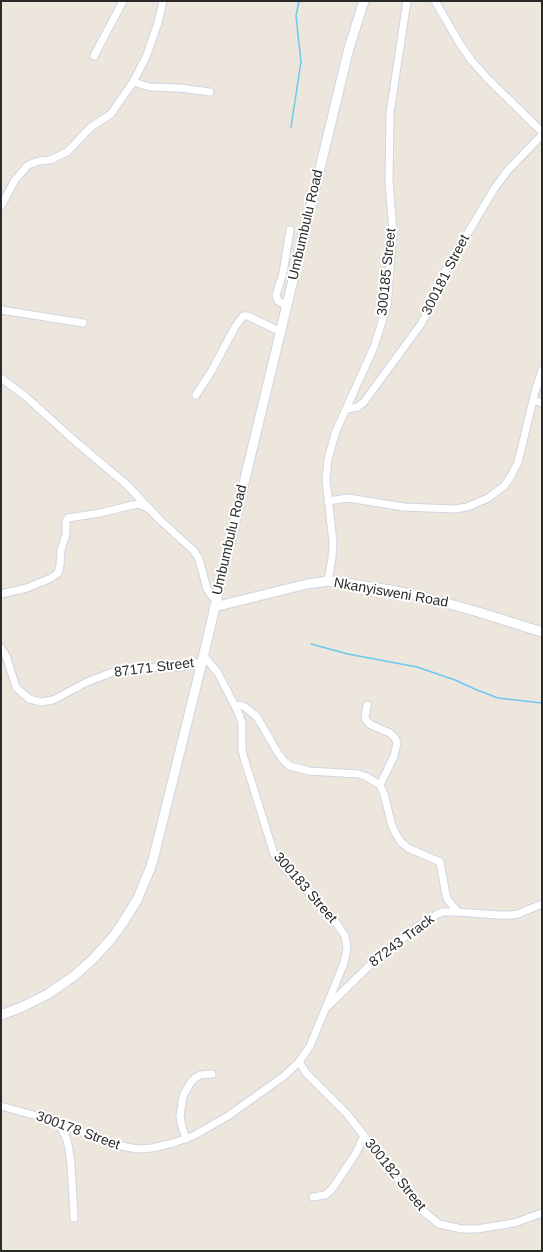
<!DOCTYPE html>
<html>
<head>
<meta charset="utf-8">
<style>
  body { margin:0 }
  #map { position:relative; width:543px; height:1252px; overflow:hidden; background:#ece6dc; font-family:Helvetica,sans-serif }
  canvas { display:block }
  .frame { position:absolute; inset:0; border:2px solid #2a2a2a; pointer-events:none }
</style>
</head>
<body>
<div id="map">
<canvas width="543" height="1252"></canvas>
<div class="frame"></div>
</div>
<script>
const ctx = document.querySelector('canvas').getContext('2d');
ctx.lineJoin = 'round';
function shape(rows) {
  const path = new Path2D();
  for (const r of rows) {
    path.moveTo(r[0], r[1]);
    for (let i = 2; i < r.length; i += 2) path.lineTo(r[i], r[i + 1]);
  }
  return path;
}
function trace(path, color, width, dash) {
  ctx.strokeStyle = color;
  ctx.lineWidth = width;
  ctx.lineCap = dash ? 'butt' : 'round';
  ctx.setLineDash(dash || []);
  ctx.stroke(path);
}
function drawText(font, color, halo, rows, align = 'center') {
  ctx.font = font + ' Helvetica,sans-serif';
  ctx.lineWidth = 4;
  ctx.setLineDash([]);
  ctx.textBaseline = 'middle';
  ctx.strokeStyle = halo;
  ctx.fillStyle = color;
  for (const [text, x, y, turn = 0] of rows) {
    ctx.save();
    ctx.translate(x, y);
    ctx.rotate((+turn || 0) * Math.PI / 180);
    ctx.textAlign = isNaN(turn) ? turn : align;
    if (halo) ctx.strokeText(text, 0, 0);
    ctx.fillText(text, 0, 0);
    ctx.restore();
  }
}
const stream = shape([
  [291,127,301,62,296,16,299,1],
  [311,644,348,654,417,667,455,680,477,690,498,698,542,703]
]);
const street = shape([
  [435,1,460,44,471,60,487,78,542,132],
  [94,56,123,1],
  [133,82,150,87,180,88,210,92],
  [1,206,15,180,28,165,39,161,50,160,67,152,91,127,111,114,133,82,146,57,158,23,163,1],
  [287,306,278,301,276,295,283,273,290,230],
  [1,310,83,323],
  [1,378,25,396,76,442,126,484,161,521,193,550,199,559,207,589,211,595,216,600],
  [196,395,211,372,235,327,243,316,248,316,281,332],
  [533,400,542,403],
  [347,409,358,407,364,402,421,324,434,300,444,273,494,189,508,170,542,135],
  [328,501,348,498,404,507,455,509,467,507,488,498,504,486,511,476,518,462,535,392,542,370],
  [328,581,332,558,333,542,326,480,328,459,336,431,374,347,387,306,393,231,389,182,390,113,407,1],
  [1,594,27,588,51,578,58,573,60,565,61,550,66,535,66,521,68,518,100,513,133,505,138,504,150,509],
  [1,648,6,656,16,687,29,699,41,702,53,700,87,682,113,672,132,668,182,667,202,662],
  [367,705,365,717,366,720,371,725,390,733,395,738,397,743,394,756,380,785],
  [235,706,240,705,245,707,257,717,278,753,284,761,290,766,309,771,358,774,365,776,380,785,384,794,392,826,396,834,401,842,408,848,440,862,446,895,448,900,458,912],
  [326,1008,374,961,425,921,436,915,442,912,458,912,497,915,512,915,518,914,542,904],
  [299,1062,307,1074,347,1114,422,1210,439,1224,462,1229,477,1229,514,1223,542,1213],
  [1,1106,58,1122,111,1144,137,1149,152,1148,173,1143,193,1136,228,1116,284,1076,299,1062,310,1046,344,963,347,948,345,936,334,920,312,895,285,869,274,854,244,758,242,750,242,723,238,712,218,673,204,656],
  [58,1122,67,1140,69,1150,71,1164,74,1218],
  [186,1139,182,1127,180,1116,183,1096,191,1082,195,1078,200,1075,212,1074],
  [313,1197,325,1195,332,1189,356,1153,364,1136]
]);
const secondary = shape([
  [214,607,307,584,328,581,339,582,390,590,420,596,475,611,542,632],
  [1,1015,22,1007,48,994,74,976,93,959,112,938,122,924,137,900,150,869,154,856,202,662,244,483,349,48,364,1]
]);
const streetNames = [
  ["Umbumbulu Road",306,225,-77],
  ["300185 Street",387,272,-84],
  ["300181 Street",446,275,-63],
  ["Umbumbulu Road",230,540,-77],
  ["Nkanyisweni Road",391,593,10],
  ["87171 Street",154,668,-7],
  ["300183 Street",305,888,49],
  ["87243 Track",402,941,-37],
  ["300178 Street",78,1131,20],
  ["300182 Street",395,1175,51]
];
trace(stream, '#6dc8f0', 1.5);
trace(street, '#d1d4e3', 9);
trace(secondary, '#d1d4e3', 11);
trace(street, '#fff', 7);
trace(secondary, '#fff', 9);
drawText('14px', '#2a2a2a', '#fff', streetNames);
</script>
</body>
</html>
